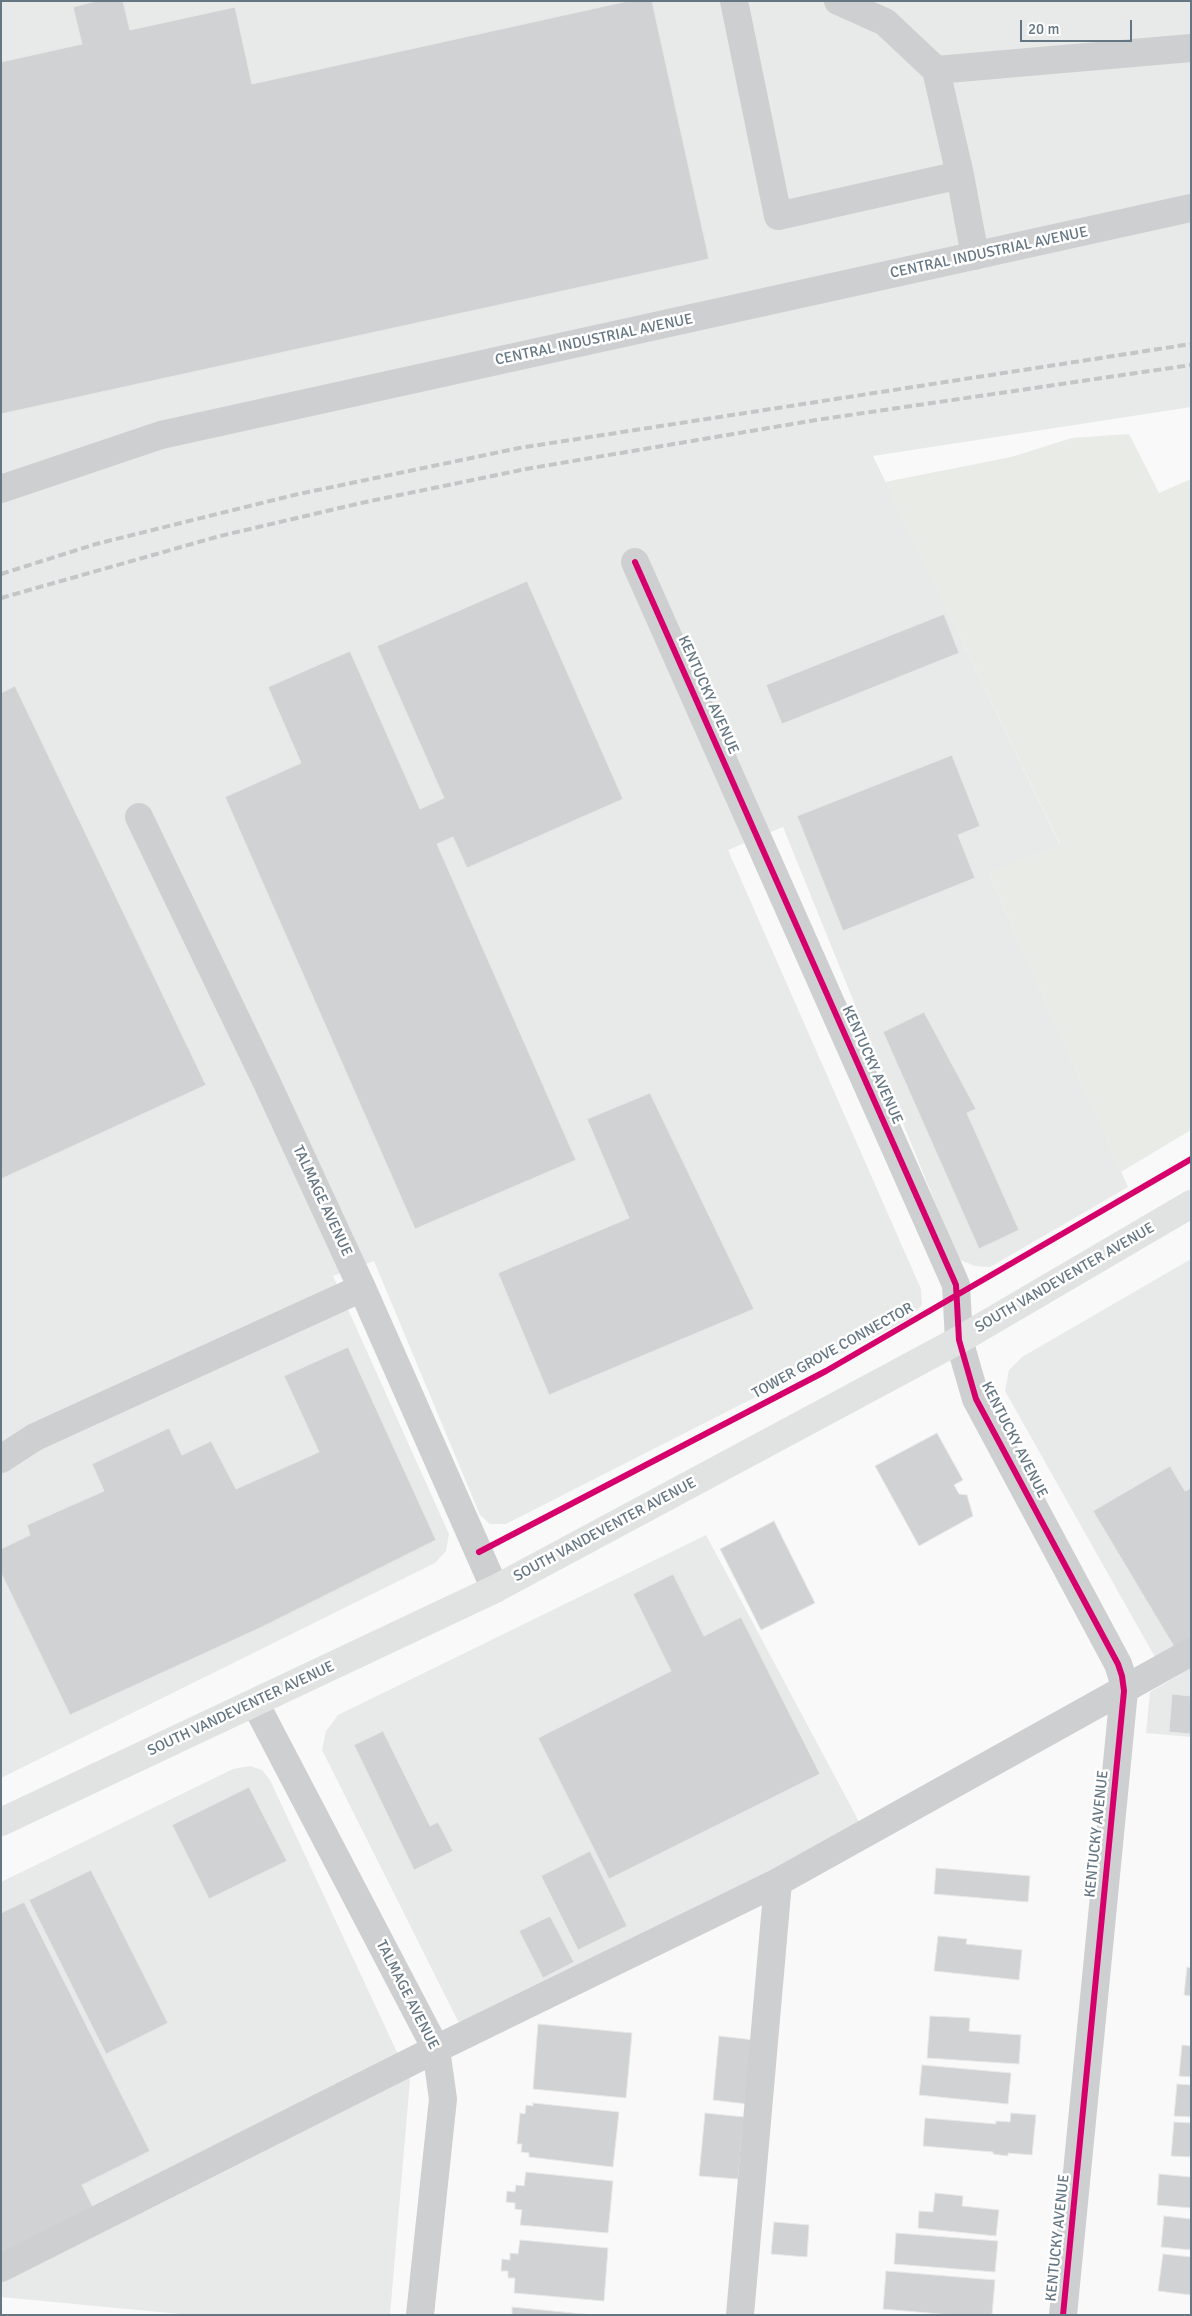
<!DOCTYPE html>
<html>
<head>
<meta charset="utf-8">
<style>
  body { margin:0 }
  #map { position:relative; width:1192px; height:2316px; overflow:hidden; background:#f9f9f9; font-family:Signika,sans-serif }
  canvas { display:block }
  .frame { position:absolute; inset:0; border:2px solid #657683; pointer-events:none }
  .scale { position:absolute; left:1020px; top:20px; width:112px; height:22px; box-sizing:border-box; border:2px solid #657683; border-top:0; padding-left:6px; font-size:15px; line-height:18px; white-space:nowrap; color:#657683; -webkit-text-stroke:4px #fff; paint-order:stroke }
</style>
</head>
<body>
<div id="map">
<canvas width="1192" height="2316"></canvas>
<div class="frame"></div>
<div class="scale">20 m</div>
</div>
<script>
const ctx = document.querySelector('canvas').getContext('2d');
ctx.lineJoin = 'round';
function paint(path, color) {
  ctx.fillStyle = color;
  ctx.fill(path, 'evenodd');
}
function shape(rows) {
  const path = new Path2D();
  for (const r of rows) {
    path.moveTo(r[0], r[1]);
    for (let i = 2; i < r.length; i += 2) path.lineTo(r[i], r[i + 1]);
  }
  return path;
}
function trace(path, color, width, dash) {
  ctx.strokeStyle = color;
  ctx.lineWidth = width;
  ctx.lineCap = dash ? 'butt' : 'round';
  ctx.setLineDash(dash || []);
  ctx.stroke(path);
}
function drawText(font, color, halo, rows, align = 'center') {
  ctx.font = font + ' Signika,sans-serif';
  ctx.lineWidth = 5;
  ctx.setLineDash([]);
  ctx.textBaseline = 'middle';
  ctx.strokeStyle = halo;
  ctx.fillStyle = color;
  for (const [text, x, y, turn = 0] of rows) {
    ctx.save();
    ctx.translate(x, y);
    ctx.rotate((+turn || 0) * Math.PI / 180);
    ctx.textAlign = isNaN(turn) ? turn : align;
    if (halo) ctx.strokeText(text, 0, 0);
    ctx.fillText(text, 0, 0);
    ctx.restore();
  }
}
const built = shape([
  [1,1,1191,1,1191,407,873,456,1060,845,989,874,1128,1187,990,1267,975,1266,958,1259,783,827,728,850,921,1289,922,1305,909,1319,506,1524,490,1524,480,1515,374,1261,333,1276,449,1534,446,1551,435,1563,1,1778],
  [1191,1259,1191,1647,1160,1666,1005,1391,1009,1370,1022,1357],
  [706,1535,864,1831,460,2025,322,1750,326,1731,338,1715],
  [1191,1668,1191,1737,1146,1733,1150,1692],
  [250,1766,262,1770,270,1780,410,2080,390,2315,191,2315,1,2297,1,1882,233,1769]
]);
const green = shape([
  [1129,434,1159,493,1191,479,1191,1130,1121,1172,989,874,1060,844,885,482,1011,457,1072,438]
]);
const building = shape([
  [96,1,123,1,130,30,235,7,252,84,628,1,652,1,709,259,1,414,1,62,82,44,73,7,96,1],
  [527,581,623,799,467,868,453,837,437,844,576,1160,415,1229,225,797,301,763,268,687,350,651,420,809,444,798,377,646,527,581],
  [944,614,959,653,782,724,766,685,944,614],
  [15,686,206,1085,1,1179,1,693,15,686],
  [952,755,980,826,958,835,975,878,843,931,797,816,952,755],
  [924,1012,976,1109,967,1113,1019,1230,979,1249,883,1032,924,1012],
  [650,1093,754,1309,549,1395,498,1273,629,1218,587,1119,650,1093],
  [348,1347,436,1540,262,1627,70,1715,1,1573,1,1549,30,1535,27,1525,104,1491,92,1464,169,1428,182,1455,211,1441,236,1489,319,1452,284,1376,348,1347],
  [937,1433,963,1480,954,1485,959,1494,967,1495,973,1516,919,1546,875,1466,937,1433],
  [1170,1466,1185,1491,1191,1488,1191,1647,1179,1655,1093,1511,1170,1466],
  [774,1521,815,1603,761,1630,720,1549,774,1521],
  [673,1574,704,1636,741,1617,820,1774,609,1879,538,1738,671,1671,633,1594,673,1574],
  [1172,1694,1191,1696,1191,1734,1169,1732,1172,1694],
  [383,1731,430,1826,438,1822,453,1851,414,1870,354,1745,383,1731],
  [249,1787,287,1861,209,1899,172,1825,249,1787],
  [590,1851,627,1926,578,1950,541,1876,590,1851],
  [936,1868,1030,1876,1028,1902,934,1894,936,1868],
  [91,1870,168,2023,106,2054,29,1900,91,1870],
  [24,1902,150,2151,82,2185,93,2207,1,2253,1,1913,24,1902],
  [550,1916,574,1962,543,1978,519,1931,550,1916],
  [938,1936,967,1939,966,1944,1022,1950,1019,1980,934,1971,938,1936],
  [1187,1967,1191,1968,1191,1996,1184,1995,1187,1967],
  [930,2016,970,2018,969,2031,1021,2035,1019,2064,927,2058,930,2016],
  [538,2024,632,2033,626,2098,533,2089,538,2024],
  [719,2036,754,2040,747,2104,713,2100,719,2036],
  [1182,2045,1191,2046,1191,2077,1179,2076,1182,2045],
  [922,2065,1011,2073,1008,2104,919,2095,922,2065],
  [1177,2084,1191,2085,1191,2117,1174,2116,1177,2084],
  [533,2103,619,2112,613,2167,529,2157,529,2153,521,2152,522,2144,517,2144,520,2113,525,2114,526,2105,533,2106,533,2103],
  [705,2113,744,2117,738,2179,699,2176,705,2113],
  [1011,2113,1036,2115,1032,2155,1008,2153,1008,2156,993,2154,993,2152,923,2146,925,2118,996,2124,996,2121,1010,2122,1011,2113],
  [1174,2122,1191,2123,1191,2157,1171,2156,1174,2122],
  [526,2172,613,2181,608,2233,520,2225,522,2210,515,2209,515,2203,506,2202,507,2191,515,2192,516,2185,524,2186,526,2172],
  [1159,2174,1191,2177,1191,2208,1157,2205,1159,2174],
  [935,2193,963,2196,962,2206,999,2210,996,2236,918,2228,919,2211,933,2212,935,2193],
  [1164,2216,1191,2219,1191,2250,1161,2247,1164,2216],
  [774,2222,809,2225,807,2257,771,2254,774,2222],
  [896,2233,998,2241,995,2272,894,2264,896,2233],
  [520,2240,608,2248,604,2301,514,2293,515,2278,508,2278,508,2271,501,2271,502,2259,510,2260,510,2253,518,2254,520,2240],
  [1163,2254,1191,2257,1191,2295,1158,2291,1163,2254],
  [886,2271,995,2280,992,2315,951,2315,883,2309,886,2271],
  [512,2307,593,2315,512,2315,512,2307]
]);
const minor = shape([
  [734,1,778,216,960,175,975,256],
  [838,1,885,22,936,70],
  [960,175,936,70,1191,48],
  [1,489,161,435,1191,208],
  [635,562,953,1278,956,1285,959,1340,976,1399,1118,1664,1122,1676,1124,1691,1063,2315],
  [139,817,267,1083,362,1288,495,1589],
  [1,1459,35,1437,362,1288],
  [255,1703,436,2049,443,2099,420,2315],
  [1,2268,436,2049,778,1882,1191,1652],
  [740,2315,778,1882]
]);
const major = shape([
  [1,1822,495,1589,959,1340,1191,1204]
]);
const rail = shape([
  [1,574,96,544,294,495,519,448,1191,344],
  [1,598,220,536,361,503,526,469,816,420,1191,365]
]);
const cycleway = shape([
  [635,562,953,1278,956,1285,959,1340,976,1399,1118,1664,1122,1676,1124,1691,1063,2315],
  [479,1552,826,1371,1191,1159]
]);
const streetNames = [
  ["CENTRAL INDUSTRIAL AVENUE",989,253,-12],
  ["CENTRAL INDUSTRIAL AVENUE",594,340,-12],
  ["KENTUCKY AVENUE",708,695,66],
  ["KENTUCKY AVENUE",872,1065,66],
  ["TALMAGE AVENUE",322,1201,65],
  ["SOUTH VANDEVENTER AVENUE",1065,1278,-30],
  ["TOWER GROVE CONNECTOR",833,1351,-29],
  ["KENTUCKY AVENUE",1014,1440,63],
  ["SOUTH VANDEVENTER AVENUE",605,1530,-28],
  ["SOUTH VANDEVENTER AVENUE",241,1709,-25],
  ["KENTUCKY AVENUE",1097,1834,-84],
  ["TALMAGE AVENUE",407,1995,63],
  ["KENTUCKY AVENUE",1058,2238,-84]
];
paint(built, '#e8e9e9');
paint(green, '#e8ebe6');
paint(building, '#d0d2d3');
trace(building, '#e8e8e8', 1);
trace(minor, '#cecfd0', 28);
trace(major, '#e1e2e2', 28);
trace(rail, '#c3c5c6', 4, [8, 4]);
trace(cycleway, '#d6006c', 6);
drawText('15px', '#657683', '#fff', streetNames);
</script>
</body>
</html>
